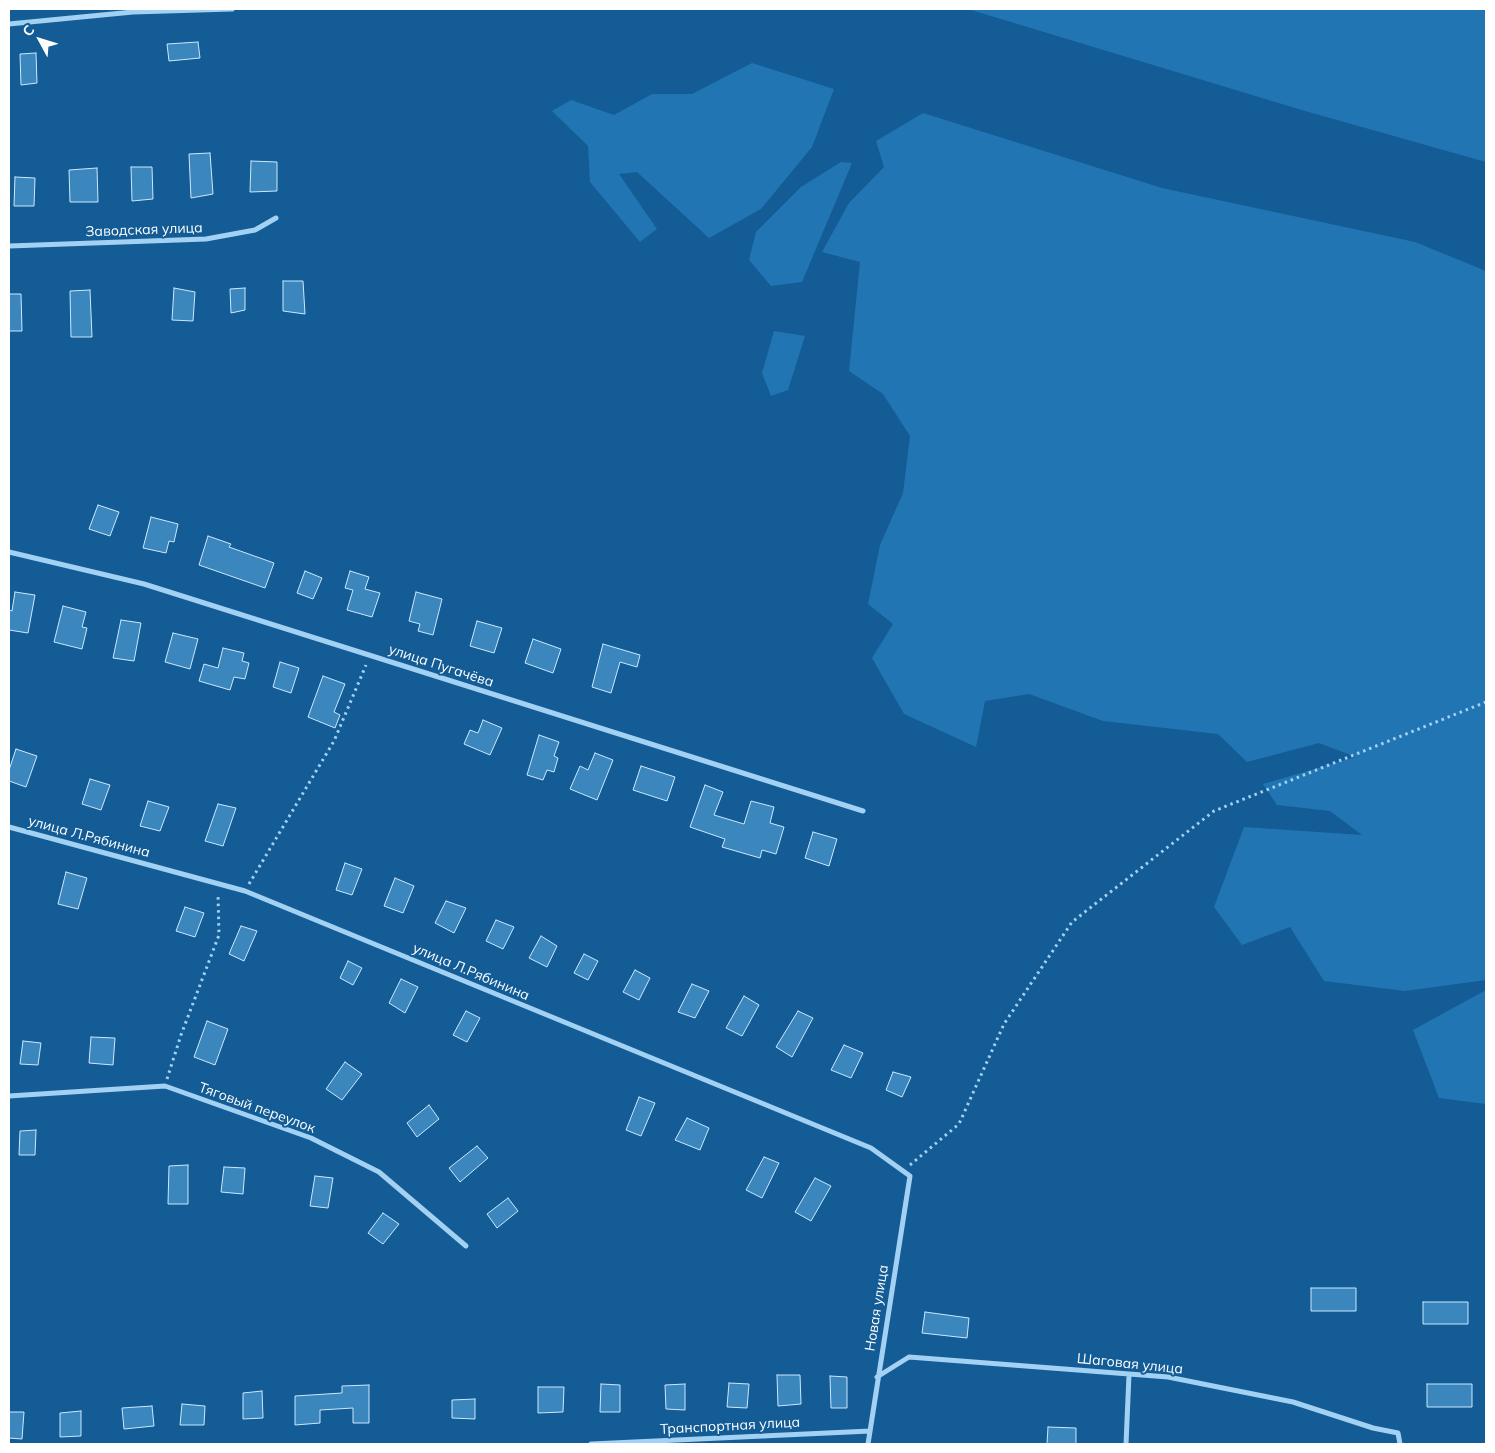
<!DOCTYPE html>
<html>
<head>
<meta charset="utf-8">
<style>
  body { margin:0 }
  #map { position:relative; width:1495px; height:1453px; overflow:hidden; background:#135c96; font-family:Mulish,sans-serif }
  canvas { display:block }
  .frame { position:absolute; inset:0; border:10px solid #fff; pointer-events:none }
  .north { position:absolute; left:15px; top:15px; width:50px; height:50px; -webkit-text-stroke:4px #135c96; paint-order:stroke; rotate:309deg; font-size:14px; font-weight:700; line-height:20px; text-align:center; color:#fff }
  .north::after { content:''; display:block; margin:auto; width:18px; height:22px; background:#fff; clip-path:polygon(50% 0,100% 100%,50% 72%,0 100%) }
</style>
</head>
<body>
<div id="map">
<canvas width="1495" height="1453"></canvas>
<div class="frame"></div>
<div class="north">С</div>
</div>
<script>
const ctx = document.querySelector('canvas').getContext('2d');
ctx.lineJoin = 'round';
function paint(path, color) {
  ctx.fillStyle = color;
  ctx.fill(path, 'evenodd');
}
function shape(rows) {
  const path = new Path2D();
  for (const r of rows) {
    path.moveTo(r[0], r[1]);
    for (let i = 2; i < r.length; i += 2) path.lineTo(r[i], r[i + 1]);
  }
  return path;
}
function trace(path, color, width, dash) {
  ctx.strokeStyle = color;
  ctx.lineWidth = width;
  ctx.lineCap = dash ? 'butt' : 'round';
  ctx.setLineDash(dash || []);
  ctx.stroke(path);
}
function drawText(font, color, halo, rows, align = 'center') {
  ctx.font = font + ' Mulish,sans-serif';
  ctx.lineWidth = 4;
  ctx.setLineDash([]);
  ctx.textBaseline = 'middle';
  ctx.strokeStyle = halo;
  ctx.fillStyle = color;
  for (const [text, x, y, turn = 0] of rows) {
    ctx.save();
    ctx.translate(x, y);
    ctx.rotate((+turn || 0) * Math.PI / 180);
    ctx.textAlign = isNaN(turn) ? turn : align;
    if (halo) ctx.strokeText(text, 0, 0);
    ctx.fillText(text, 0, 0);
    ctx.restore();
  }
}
const green = shape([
  [968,9,1486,9,1486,162,1305,111],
  [752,63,834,89,812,147,761,209,709,238,637,172,619,174,657,229,640,242,590,182,588,146,552,111,571,100,614,115,652,94,692,94],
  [923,113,1162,188,1415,242,1486,271,1486,980,1405,991,1324,981,1290,927,1242,945,1214,907,1244,827,1362,835,1330,811,1277,805,1263,784,1356,757,1319,743,1247,762,1218,734,1103,721,1029,694,985,701,976,747,904,714,872,658,893,624,868,604,880,545,903,493,910,436,883,394,849,371,860,262,822,252,849,203,884,167,876,141],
  [841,162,852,163,802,282,771,286,749,260,756,232,801,187],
  [774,331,805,336,788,390,771,396,762,373],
  [1486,990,1486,1104,1439,1098,1413,1030]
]);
const building = shape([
  [198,42,200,58,169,61,167,44,198,42],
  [36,53,37,83,21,85,20,54,36,53],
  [210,153,213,194,191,198,189,154,210,153],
  [251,161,277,162,277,191,250,192,251,161],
  [131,167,152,167,153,199,132,201,131,167],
  [97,168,98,202,70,202,69,170,97,168],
  [15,177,35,178,34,206,14,206,15,177],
  [283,281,303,281,305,314,283,311,283,281],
  [174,288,195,292,193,321,172,320,174,288],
  [245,288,245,310,231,313,230,289,245,288],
  [90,290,92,337,71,337,70,291,90,290],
  [9,294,21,294,22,331,9,331,9,294],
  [98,505,119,512,110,536,89,529,98,505],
  [151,517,178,524,174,542,169,541,166,553,143,548,151,517],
  [208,536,231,544,229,547,274,563,265,588,199,565,208,536],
  [305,571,322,578,313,599,297,593,305,571],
  [350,571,369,577,365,589,380,593,372,617,347,610,353,590,345,588,350,571],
  [15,592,35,595,28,633,9,630,9,610,12,611,15,592],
  [416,592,442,599,433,635,418,631,420,624,409,621,416,592],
  [63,606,86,612,82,627,87,628,82,649,54,642,63,606],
  [121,620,141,623,134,661,113,658,121,620],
  [477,621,502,628,494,653,470,646,477,621],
  [173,633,198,639,190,669,165,662,173,633],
  [533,639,561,649,553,673,525,663,533,639],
  [603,644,640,655,637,667,620,662,611,693,592,687,603,644],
  [223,648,244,653,242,661,249,663,245,679,234,677,230,690,199,681,204,664,218,668,223,648],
  [280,662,299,668,291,693,273,687,280,662],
  [323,676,345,684,334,712,340,715,335,728,308,717,323,676],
  [483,720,502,728,490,755,464,744,470,730,478,733,483,720],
  [539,735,559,742,554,756,558,758,554,772,547,770,543,780,527,775,539,735],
  [16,749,37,756,26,787,9,781,9,770,16,749],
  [595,753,613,760,597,800,570,789,580,766,588,770,595,753],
  [641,766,675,777,667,801,633,790,641,766],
  [90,779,110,785,101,810,82,804,90,779],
  [705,785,723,792,714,815,744,824,751,801,774,807,770,823,784,827,776,854,762,850,760,858,722,847,725,839,690,827,705,785],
  [148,801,169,807,160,831,140,826,148,801],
  [218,804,236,808,223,846,205,841,218,804],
  [813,832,837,839,829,866,805,858,813,832],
  [345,863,362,869,352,895,336,890,345,863],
  [66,872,87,878,78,909,58,904,66,872],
  [395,878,414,886,403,913,384,906,395,878],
  [446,901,466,908,454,933,435,923,446,901],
  [185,907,204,913,195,937,176,931,185,907],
  [496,920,514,927,503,949,486,941,496,920],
  [241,926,257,931,244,961,229,954,241,926],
  [541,936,557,946,547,967,529,958,541,936],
  [584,954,598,961,588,980,574,973,584,954],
  [348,961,362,968,353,985,340,978,348,961],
  [635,970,650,978,639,1000,623,992,635,970],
  [401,979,418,987,405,1013,389,1003,401,979],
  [692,984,709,991,695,1018,678,1012,692,984],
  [744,996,759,1005,742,1036,726,1028,744,996],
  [466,1011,480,1018,467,1042,453,1035,466,1011],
  [798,1011,813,1018,792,1057,776,1047,798,1011],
  [207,1021,228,1029,215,1065,194,1057,207,1021],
  [91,1037,115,1038,113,1065,89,1063,91,1037],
  [23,1041,41,1043,38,1065,20,1064,23,1041],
  [844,1045,863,1053,851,1078,831,1070,844,1045],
  [345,1062,362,1074,342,1100,326,1089,345,1062],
  [893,1072,911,1077,902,1097,886,1090,893,1072],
  [639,1097,655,1103,641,1136,626,1130,639,1097],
  [429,1105,439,1119,417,1137,407,1123,429,1105],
  [687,1118,709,1128,700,1150,675,1140,687,1118],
  [36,1130,35,1155,19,1155,20,1131,36,1130],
  [477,1146,488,1158,460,1182,449,1168,477,1146],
  [764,1157,779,1163,762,1198,746,1190,764,1157],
  [188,1165,188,1204,168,1204,169,1166,188,1165],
  [224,1167,245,1168,243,1194,221,1192,224,1167],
  [315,1176,333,1178,328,1208,310,1206,315,1176],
  [815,1178,831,1186,811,1221,795,1212,815,1178],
  [508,1198,518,1211,497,1228,487,1214,508,1198],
  [383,1213,399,1224,383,1244,368,1233,383,1213],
  [1311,1288,1356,1288,1356,1311,1311,1311,1311,1288],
  [1423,1302,1468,1302,1468,1324,1423,1324,1423,1302],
  [925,1312,969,1318,967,1338,922,1333,925,1312],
  [777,1375,800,1375,801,1404,778,1406,777,1375],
  [830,1376,847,1377,847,1408,831,1408,830,1376],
  [729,1383,749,1384,747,1408,727,1407,729,1383],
  [601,1384,620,1385,620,1412,600,1412,601,1384],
  [685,1384,685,1410,666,1409,665,1385,685,1384],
  [1427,1384,1472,1384,1472,1407,1427,1407,1427,1384],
  [369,1385,369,1423,353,1423,353,1408,320,1410,320,1423,295,1425,295,1396,342,1393,342,1386,369,1385],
  [538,1387,564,1387,563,1412,538,1413,538,1387],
  [262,1391,263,1418,243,1419,243,1393,262,1391],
  [475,1399,475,1419,452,1418,452,1400,475,1399],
  [182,1404,205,1406,204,1425,180,1425,182,1404],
  [152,1406,154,1426,124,1429,122,1408,152,1406],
  [81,1411,81,1436,60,1437,60,1413,81,1411],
  [9,1412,24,1412,22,1439,9,1438,9,1412],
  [1048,1427,1076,1428,1076,1444,1047,1444,1048,1427]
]);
const path = shape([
  [249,884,334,741,366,665],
  [167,1079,181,1035,219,935,218,894],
  [910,1165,959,1124,1004,1024,1072,922,1214,811,1486,702]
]);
const minor = shape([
  [9,24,133,12,232,9],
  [9,246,206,239,255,230,276,218],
  [9,552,144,584,863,811],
  [9,827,245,891,871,1148,910,1176,868,1444],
  [9,1096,165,1086,311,1138,379,1172,466,1246],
  [877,1377,909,1357,1168,1377,1293,1402,1373,1428,1398,1433,1400,1444],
  [591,1444,870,1431],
  [1126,1444,1129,1375]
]);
const streetNames = [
  ["Заводская улица",144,230,-2],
  ["улица Пугачёва",441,666,18],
  ["улица Л.Рябинина",89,837,15],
  ["улица Л.Рябинина",471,972,23],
  ["Тяговый переулок",257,1108,20],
  ["Новая улица",877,1308,-81],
  ["Шаговая улица",1130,1364,6],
  ["Транспортная улица",730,1426,-3]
];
paint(green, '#2275b3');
paint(building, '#3c86be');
trace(building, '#cbe8fd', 1);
trace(path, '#a3d1f3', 3, [2.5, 4]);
trace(minor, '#a3d1f3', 5);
drawText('14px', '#fff', '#135c96', streetNames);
</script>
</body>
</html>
